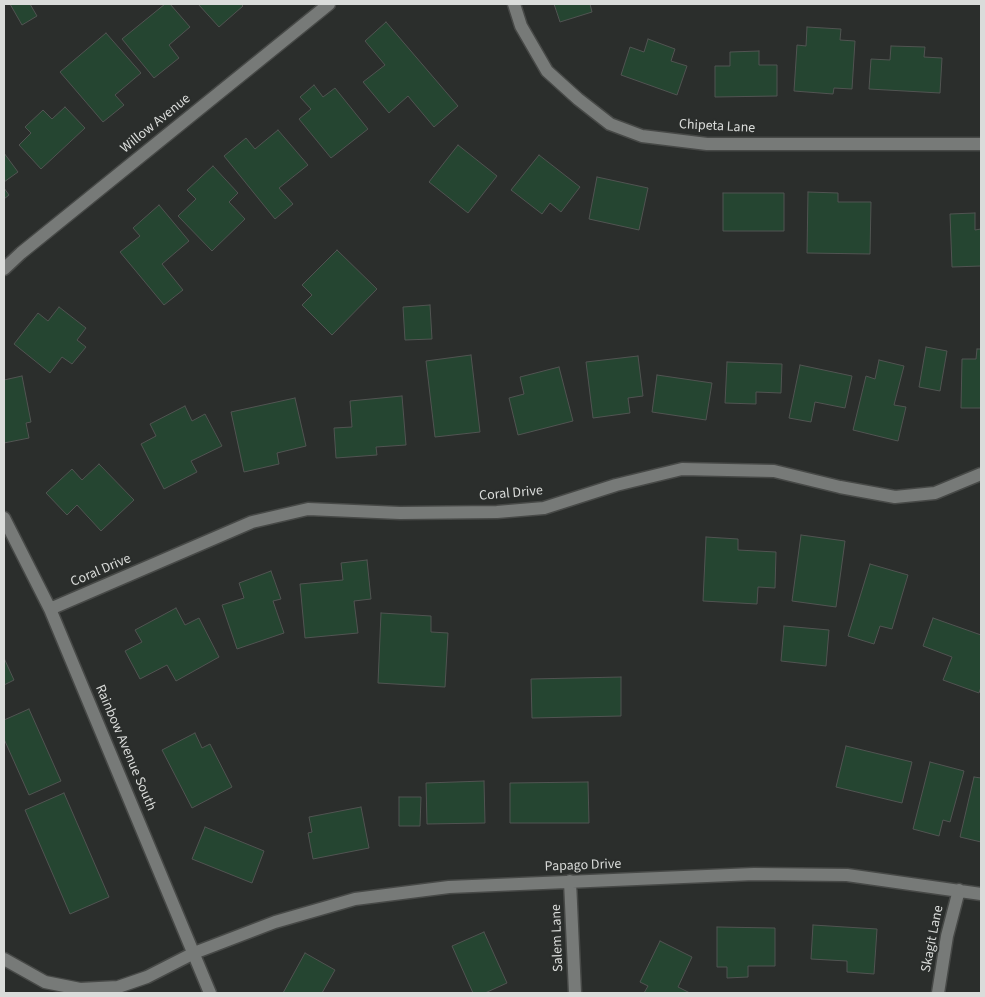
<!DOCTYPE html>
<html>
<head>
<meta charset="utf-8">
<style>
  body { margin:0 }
  #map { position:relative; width:985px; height:997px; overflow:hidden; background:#2b2e2c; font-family:"Source Sans 3",sans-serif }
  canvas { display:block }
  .frame { position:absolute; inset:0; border:5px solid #dadcda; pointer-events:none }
</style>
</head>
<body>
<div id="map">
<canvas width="985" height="997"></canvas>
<div class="frame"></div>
</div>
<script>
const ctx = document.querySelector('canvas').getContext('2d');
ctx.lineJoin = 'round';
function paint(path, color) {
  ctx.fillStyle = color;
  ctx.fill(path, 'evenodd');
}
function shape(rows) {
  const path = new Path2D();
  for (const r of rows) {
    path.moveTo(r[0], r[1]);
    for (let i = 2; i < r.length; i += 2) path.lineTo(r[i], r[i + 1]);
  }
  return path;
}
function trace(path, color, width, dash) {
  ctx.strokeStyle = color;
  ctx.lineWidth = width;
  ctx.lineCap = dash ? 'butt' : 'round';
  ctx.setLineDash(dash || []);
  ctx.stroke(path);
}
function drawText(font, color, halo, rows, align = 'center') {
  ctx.font = font + ' "Source Sans 3",sans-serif';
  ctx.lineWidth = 4;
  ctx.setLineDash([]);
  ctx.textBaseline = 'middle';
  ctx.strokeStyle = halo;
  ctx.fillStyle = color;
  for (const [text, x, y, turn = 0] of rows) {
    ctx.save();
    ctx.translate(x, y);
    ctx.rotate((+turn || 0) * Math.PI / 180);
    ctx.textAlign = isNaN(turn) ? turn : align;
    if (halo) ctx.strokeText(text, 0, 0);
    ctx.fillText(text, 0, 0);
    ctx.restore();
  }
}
const building = shape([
  [10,4,30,4,37,16,22,25,10,4],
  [165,4,170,4,190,27,169,45,179,58,154,78,122,39,165,4],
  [198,4,241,4,243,6,219,27,198,4],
  [554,4,590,4,592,12,560,22,554,4],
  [386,22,458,106,434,127,408,96,389,113,363,82,385,65,365,41,386,22],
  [807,27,841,29,840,40,855,41,852,89,834,88,833,94,794,91,797,45,806,46,807,27],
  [106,33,141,73,115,95,124,105,103,122,60,72,106,33],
  [648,39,675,49,671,61,687,66,677,95,621,75,630,47,644,52,648,39],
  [891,46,925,47,924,57,942,58,940,93,869,89,871,59,890,60,891,46],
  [759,51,759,65,777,65,777,96,715,97,715,66,730,66,730,52,759,51],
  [314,85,323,97,335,88,368,129,331,158,299,119,311,109,300,97,314,85],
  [65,107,85,128,41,169,19,145,31,133,25,127,43,110,52,119,65,107],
  [278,130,308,165,279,188,293,204,275,219,224,156,246,138,255,149,278,130],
  [458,145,497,176,468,213,429,182,458,145],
  [4,153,18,172,4,182,4,153],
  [539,155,580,187,561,212,550,203,542,214,511,190,539,155],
  [213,166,238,193,229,202,245,219,212,251,178,216,196,199,187,190,213,166],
  [597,177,648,188,639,230,589,219,597,177],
  [4,188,9,195,4,199,4,188],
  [808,192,838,193,838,202,871,202,870,254,807,253,808,192],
  [723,193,784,193,784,231,723,231,723,193],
  [159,205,189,241,162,264,183,290,164,305,120,252,140,236,133,228,159,205],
  [975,213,975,230,981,229,981,266,952,267,950,214,975,213],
  [337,250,377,289,332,335,302,305,312,295,302,285,337,250],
  [430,305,432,339,405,340,403,307,430,305],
  [59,307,86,328,77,340,86,347,72,364,62,357,50,373,14,344,38,313,48,321,59,307],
  [926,347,947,351,940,391,919,387,926,347],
  [977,349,981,349,981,408,961,408,962,359,976,359,977,349],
  [471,355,480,432,435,437,426,361,471,355],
  [638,356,643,396,628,398,630,413,593,418,586,362,638,356],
  [879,360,904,366,894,405,906,407,898,441,853,430,866,376,875,379,879,360],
  [727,362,782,364,781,393,756,392,756,404,725,403,727,362],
  [800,365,852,376,845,408,815,402,811,422,789,418,800,365],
  [559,367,573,421,518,435,509,398,524,394,520,377,559,367],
  [657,375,712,383,706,420,652,412,657,375],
  [22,376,31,422,26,423,29,438,4,443,4,380,22,376],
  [402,396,406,445,376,447,377,455,336,458,334,428,352,427,350,401,402,396],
  [295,398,306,446,277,453,279,464,244,472,231,412,295,398],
  [185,406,192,421,205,414,222,446,191,461,197,472,164,489,141,444,156,436,150,424,185,406],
  [99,464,134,500,101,531,77,505,67,515,46,493,72,469,82,480,99,464],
  [801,535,845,541,836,607,792,601,801,535],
  [706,537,738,539,738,550,776,552,775,588,758,587,757,604,703,601,706,537],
  [367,560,371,599,354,601,358,633,305,638,300,584,343,580,341,563,367,560],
  [870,564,908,575,892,629,880,626,874,644,848,636,870,564],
  [271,571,281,599,273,601,284,633,237,649,222,605,244,598,239,583,271,571],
  [176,608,185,625,199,618,219,657,176,681,167,665,140,679,125,651,142,642,135,630,176,608],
  [381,613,431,616,431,632,448,633,445,687,378,683,381,613],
  [933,618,981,635,981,687,979,693,943,680,952,657,923,646,933,618],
  [784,626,829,630,826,666,781,661,784,626],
  [4,658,14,680,4,685,4,658],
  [621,677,621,716,532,718,531,679,621,677],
  [29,709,61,781,29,795,4,739,4,720,29,709],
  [195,733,202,748,210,744,232,787,192,808,162,750,195,733],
  [846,746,912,762,902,803,836,787,846,746],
  [930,762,964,771,950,822,943,820,939,836,913,829,930,762],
  [974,777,981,778,981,842,960,837,974,777],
  [484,781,485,823,427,824,426,783,484,781],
  [588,782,589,823,510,823,510,783,588,782],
  [64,793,109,897,70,914,25,810,64,793],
  [399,797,421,797,420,826,399,826,399,797],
  [361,807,369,848,313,859,308,833,312,832,309,817,361,807],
  [205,827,264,851,252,883,192,859,205,827],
  [813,925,877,929,874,974,847,972,847,961,811,959,813,925],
  [717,927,775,928,775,966,748,966,748,977,727,978,727,967,717,967,717,927],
  [484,932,507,983,485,993,473,993,452,946,484,932],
  [660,941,692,957,678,987,690,993,644,993,648,986,640,982,660,941],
  [305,953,335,970,322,993,283,993,305,953]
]);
const street = shape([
  [514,4,521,26,547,71,578,99,610,124,642,136,707,144,981,144],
  [4,269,21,253,329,4],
  [4,518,50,609,210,993],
  [50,609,252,522,308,509,400,513,497,512,544,508,616,485,682,469,774,471,840,487,895,497,935,493,981,474],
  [570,881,575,993],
  [4,959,45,982,80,989,118,987,147,977,194,953,275,922,355,899,449,887,754,874,847,875,981,894],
  [938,993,947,936,959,890]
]);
const streetNames = [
  ["Willow Avenue",156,124,-39],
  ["Chipeta Lane",717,127,3],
  ["Coral Drive",511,494,-5],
  ["Coral Drive",101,571,-23],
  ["Rainbow Avenue South",125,748,67],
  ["Papago Drive",583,866,-2],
  ["Salem Lane",558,938,-92],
  ["Skagit Lane",933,939,-79]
];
paint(building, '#254531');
trace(building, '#515452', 1);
trace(street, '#474947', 15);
trace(street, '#777a78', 12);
drawText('14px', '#dadcda', '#2b2e2c', streetNames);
</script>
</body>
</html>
